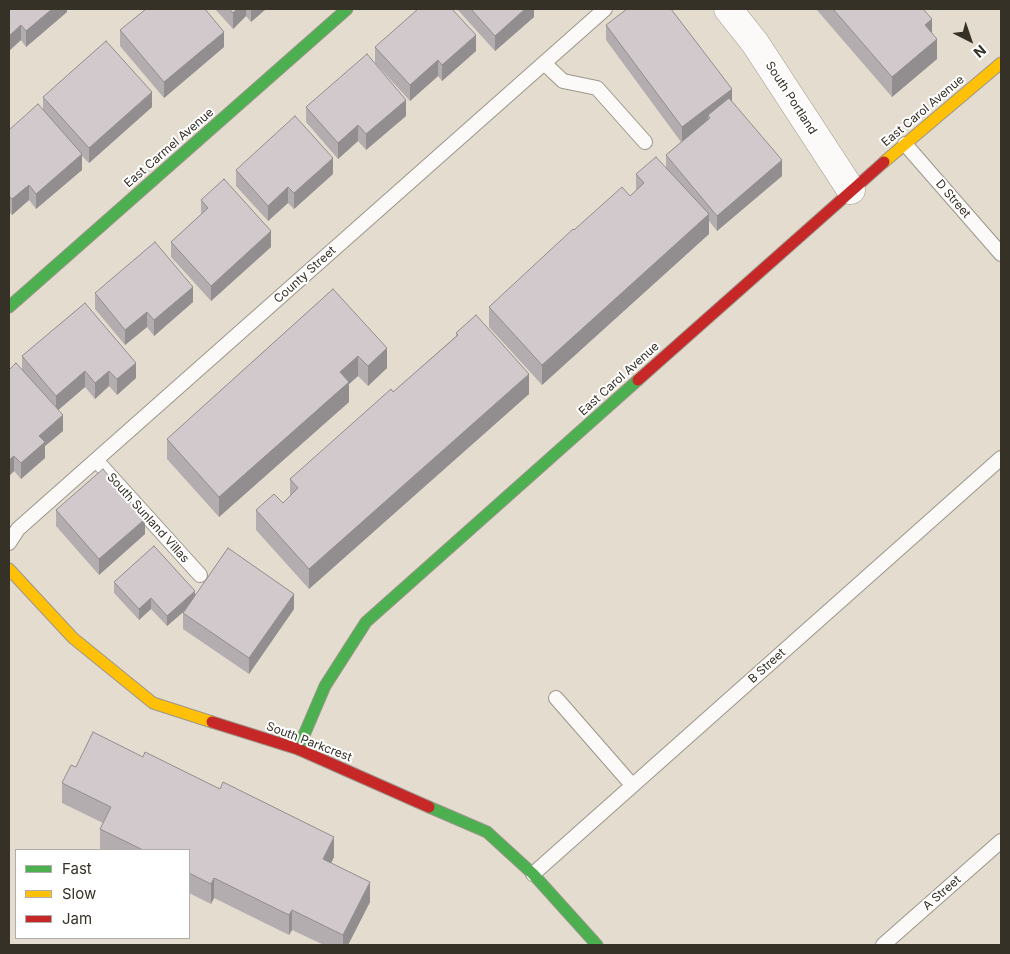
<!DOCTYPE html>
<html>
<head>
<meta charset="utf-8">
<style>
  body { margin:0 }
  #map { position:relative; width:1010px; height:954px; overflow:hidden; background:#e4dcce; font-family:Inter,sans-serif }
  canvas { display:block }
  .frame { position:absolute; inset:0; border:10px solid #363127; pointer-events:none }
  .legend { position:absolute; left:15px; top:849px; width:175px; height:90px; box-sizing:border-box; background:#fff; border:1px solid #afada9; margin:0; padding:6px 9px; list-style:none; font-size:15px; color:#363127 }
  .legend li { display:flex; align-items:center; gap:10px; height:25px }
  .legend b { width:25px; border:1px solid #afada9 }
  .north { position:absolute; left:945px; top:15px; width:50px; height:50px; -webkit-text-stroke:4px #fff; paint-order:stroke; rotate:139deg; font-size:14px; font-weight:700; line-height:20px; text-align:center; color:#363127 }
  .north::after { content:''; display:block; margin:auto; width:18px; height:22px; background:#363127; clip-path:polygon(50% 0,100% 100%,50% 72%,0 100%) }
</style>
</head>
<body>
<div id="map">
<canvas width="1010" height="954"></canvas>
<div class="frame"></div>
<ul class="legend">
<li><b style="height:6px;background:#4caf50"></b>Fast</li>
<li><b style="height:6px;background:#ffc107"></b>Slow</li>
<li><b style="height:6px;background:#c62828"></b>Jam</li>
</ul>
<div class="north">N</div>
</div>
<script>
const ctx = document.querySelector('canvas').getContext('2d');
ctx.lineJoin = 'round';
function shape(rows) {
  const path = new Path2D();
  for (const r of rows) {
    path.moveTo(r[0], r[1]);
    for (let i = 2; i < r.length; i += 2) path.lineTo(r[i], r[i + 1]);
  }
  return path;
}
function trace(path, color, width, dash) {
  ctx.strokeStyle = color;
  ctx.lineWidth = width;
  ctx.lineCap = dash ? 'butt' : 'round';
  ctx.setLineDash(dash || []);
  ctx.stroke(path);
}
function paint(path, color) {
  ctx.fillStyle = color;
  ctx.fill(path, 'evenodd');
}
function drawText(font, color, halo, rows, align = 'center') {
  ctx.font = font + ' Inter,sans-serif';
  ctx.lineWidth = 4;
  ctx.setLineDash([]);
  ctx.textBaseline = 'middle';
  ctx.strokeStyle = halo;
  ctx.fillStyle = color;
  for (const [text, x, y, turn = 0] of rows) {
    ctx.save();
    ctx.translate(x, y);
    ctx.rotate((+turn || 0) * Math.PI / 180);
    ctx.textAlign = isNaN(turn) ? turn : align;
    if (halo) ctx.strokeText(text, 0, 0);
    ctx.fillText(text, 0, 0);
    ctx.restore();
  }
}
const lane = shape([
  [544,63,563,81,597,88,645,142],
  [905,144,1001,254],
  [96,460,200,575],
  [9,543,18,529,605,9],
  [556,698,632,785],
  [533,874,1001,458],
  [883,945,1001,841]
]);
const street = shape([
  [728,9,755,43,851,190]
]);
const fast = shape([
  [9,307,347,9],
  [298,749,325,686,366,622,638,380],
  [429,807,487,832,533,874,597,945]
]);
const slow = shape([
  [884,162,1001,63],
  [9,569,73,638,153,703,212,722]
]);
const jam = shape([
  [638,380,884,162],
  [212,722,298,749,429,807]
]);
const wall = shape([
  [9,9,67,9,67,12,26,47,21,40,9,51],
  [215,9,266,9,251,22,246,16,233,29],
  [457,9,534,9,534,17,495,51],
  [816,9,923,9,932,34,937,59,892,97],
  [606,25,732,102,782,176,717,231,709,221,709,234,542,385,489,327,489,307,574,230,630,196,636,191,636,174,666,167,666,155,681,142,606,40],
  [120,30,224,47,164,98,120,46],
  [375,47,476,51,442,81,438,76,410,101,375,63],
  [43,97,152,107,89,163,82,156,82,170,36,209,29,200,12,215,9,212,9,130,43,110],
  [306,107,406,116,366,150,358,141,338,159,306,122],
  [236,170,333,174,294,209,288,203,268,221,236,186],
  [201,200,271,247,211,301,171,257,171,242,201,214],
  [333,289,387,368,368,386,358,376,349,384,349,402,219,517,167,459,167,439],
  [95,293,193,302,154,336,147,327,125,345,95,309],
  [85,303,136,378,117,395,109,386,95,399,85,387,58,410,63,431,45,446,45,458,21,479,14,471,9,476,22,369,22,356],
  [456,333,529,394,309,589,256,530,256,510,283,503,290,496,290,479,393,392,456,336],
  [56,510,145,534,99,575,56,526],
  [114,582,195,596,294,609,249,674,183,629,183,613,185,610,167,626,151,609,139,620,114,593],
  [76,767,334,857,331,863,370,902,348,945,324,945,292,930,289,935,214,898,211,904,189,893,189,850,102,850,100,849,100,829,103,823,62,803,62,783]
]);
const shadedWall = shape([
  [52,9,67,9,67,12,26,47,26,31],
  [237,9,246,9,246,16,233,29,233,13],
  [251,9,266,9,251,22],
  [525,9,534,9,534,17,495,51,495,36],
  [932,19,932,39,925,25],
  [21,25,21,40,9,51,9,36],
  [224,32,224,47,164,98,164,82],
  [476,35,476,51,442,81,442,65],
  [937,39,937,59,892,97,892,77],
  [438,60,438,76,410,101,410,85],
  [732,89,732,105,710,118,708,115,708,123,682,143,682,127],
  [152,92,152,107,89,163,89,148],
  [406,100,406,116,366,150,366,134],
  [358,125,358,141,338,159,338,143],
  [82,154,82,170,36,209,36,194],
  [333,158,333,174,294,209,294,193],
  [782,160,782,176,717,231,717,216],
  [29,185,29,200,12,215,12,199],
  [288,187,288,203,268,221,268,206],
  [709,214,709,234,542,385,542,365],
  [271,231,271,247,211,301,211,286],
  [193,287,193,302,154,336,154,320],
  [147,312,147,327,125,345,125,330],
  [387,348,387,368,368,386,368,366],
  [358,356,358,376,349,384,349,402,219,517,219,497,340,372],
  [136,363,136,378,117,395,117,379],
  [85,371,85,387,56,412,56,396],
  [109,371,109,386,95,399,95,383],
  [529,374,529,394,309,589,309,569],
  [63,415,63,431,45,446,45,458,21,479,21,463,39,436],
  [14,456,14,471,9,476,9,460],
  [145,519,145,534,99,575,99,559],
  [195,591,195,602,167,626,167,616],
  [294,594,294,609,249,674,249,658],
  [151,598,151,609,139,620,139,609],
  [334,837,334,857,323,879,323,859],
  [214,878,214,898,211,904,211,884],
  [370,882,370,902,348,945,343,945,343,935],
  [292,910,292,930,289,935,289,915]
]);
const building = shape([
  [9,9,52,9,26,31,21,25,9,36,9,9],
  [146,9,205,9,224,32,164,82,120,30,146,9],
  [229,9,237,9,233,13,229,9],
  [418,9,452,9,476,35,442,65,438,60,410,85,375,47,418,9],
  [471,9,525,9,495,36,471,9],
  [627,9,671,9,732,89,682,127,606,25,627,9],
  [833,9,923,9,932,19,925,25,937,39,892,77,833,9],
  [106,41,152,92,89,148,43,97,106,41],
  [367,54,406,100,366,134,358,125,338,143,306,107,367,54],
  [729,98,782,160,717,216,666,155,710,118,708,115,729,98],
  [38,104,82,154,36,194,29,185,12,199,9,196,9,130,38,104],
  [295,116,333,158,294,193,288,187,268,206,236,170,295,116],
  [656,157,709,214,542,365,489,307,573,229,574,230,622,187,630,196,644,183,636,174,656,157],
  [224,179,271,231,211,286,171,242,208,208,201,200,224,179],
  [155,242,193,287,154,320,147,312,125,330,95,293,155,242],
  [333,289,387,348,368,366,358,356,340,372,349,382,219,497,167,439,333,289],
  [85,303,136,363,117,379,109,371,95,383,85,371,56,396,22,356,85,303],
  [476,315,529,374,309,569,256,510,274,494,283,503,298,488,290,479,391,389,393,392,458,335,456,333,476,315],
  [16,363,63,415,39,436,45,442,21,463,14,456,9,460,9,370,16,363],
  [103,469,145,519,99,559,56,510,103,469],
  [154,546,195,591,167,616,151,598,139,609,114,582,154,546],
  [228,548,294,594,249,658,183,613,228,548],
  [93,732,143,757,145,752,220,789,223,782,334,837,323,859,370,882,343,935,292,910,289,915,214,878,211,884,189,873,189,850,143,850,100,829,111,807,62,783,71,765,76,767,93,732]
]);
const streetNames = [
  ["South Portland",791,98,57],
  ["East Carol Avenue",923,111,-40],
  ["East Carmel Avenue",169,148,-41],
  ["D Street",953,199,49],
  ["County Street",305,275,-42],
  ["East Carol Avenue",619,379,-42],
  ["South Sunland Villas",148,518,48],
  ["B Street",767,666,-42],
  ["South Parkcrest",309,742,21],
  ["A Street",942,893,-41]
];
trace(lane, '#9c968b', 16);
trace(street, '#9c968b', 29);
trace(fast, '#9c968b', 13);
trace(slow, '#9c968b', 13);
trace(jam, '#9c968b', 13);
trace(lane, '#fbfaf8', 14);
trace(street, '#fbfaf8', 28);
trace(fast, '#4caf50', 11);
trace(slow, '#ffc107', 11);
trace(jam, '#c62828', 11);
paint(wall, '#b4adaf');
paint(shadedWall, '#928d8e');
paint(building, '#d1c9cb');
trace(building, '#928d8e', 1);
drawText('12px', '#363127', '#fff', streetNames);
</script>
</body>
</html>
